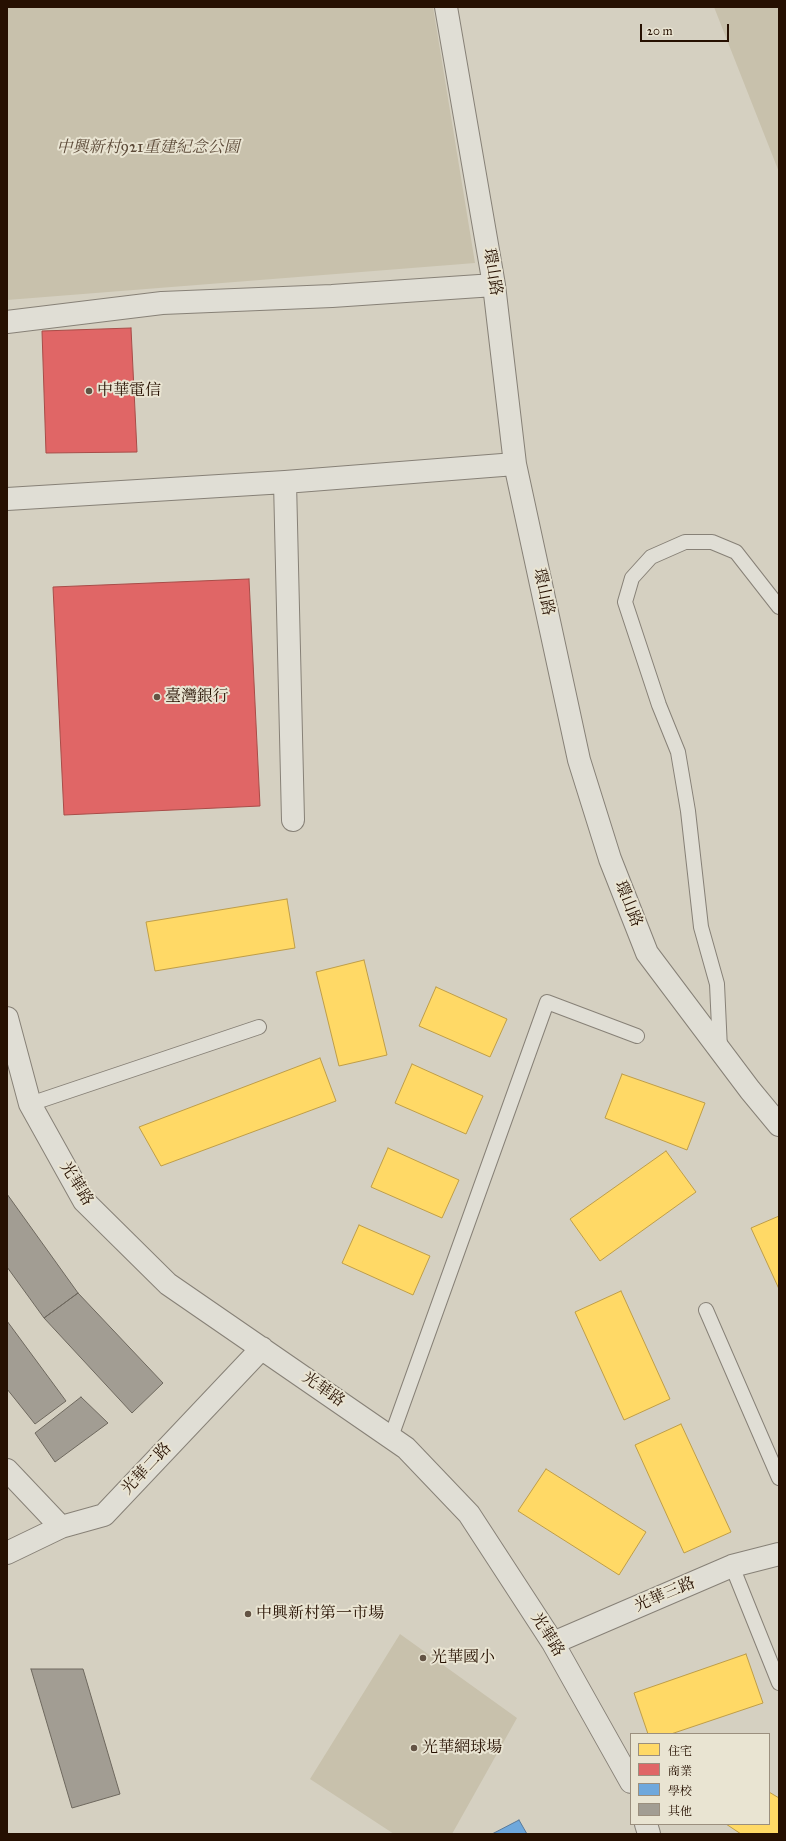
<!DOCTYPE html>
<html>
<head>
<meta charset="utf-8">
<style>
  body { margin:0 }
  #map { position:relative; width:786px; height:1841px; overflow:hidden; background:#d5d0c1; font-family:"IM FELL Great Primer","Noto Serif TC",serif }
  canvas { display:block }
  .frame { position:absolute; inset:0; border:8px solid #261001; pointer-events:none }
  .legend { position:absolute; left:630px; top:1733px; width:140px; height:92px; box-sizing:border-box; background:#e9e4d2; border:1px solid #9b8f7e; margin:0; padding:5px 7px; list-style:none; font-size:12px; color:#261001 }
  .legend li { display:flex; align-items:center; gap:8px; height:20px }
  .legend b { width:20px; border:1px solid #9b8f7e }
  .scale { position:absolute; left:640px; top:24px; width:89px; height:18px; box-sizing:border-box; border:2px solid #261001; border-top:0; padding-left:5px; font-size:12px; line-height:14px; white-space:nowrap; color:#261001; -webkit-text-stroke:3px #e9e4d2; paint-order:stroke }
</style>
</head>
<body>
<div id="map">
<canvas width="786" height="1841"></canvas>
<div class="frame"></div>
<ul class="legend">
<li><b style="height:11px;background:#ffd966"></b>住宅</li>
<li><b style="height:11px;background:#e06666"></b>商業</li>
<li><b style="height:11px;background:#6fa8dc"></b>學校</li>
<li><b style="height:11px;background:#a29d93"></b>其他</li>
</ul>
<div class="scale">20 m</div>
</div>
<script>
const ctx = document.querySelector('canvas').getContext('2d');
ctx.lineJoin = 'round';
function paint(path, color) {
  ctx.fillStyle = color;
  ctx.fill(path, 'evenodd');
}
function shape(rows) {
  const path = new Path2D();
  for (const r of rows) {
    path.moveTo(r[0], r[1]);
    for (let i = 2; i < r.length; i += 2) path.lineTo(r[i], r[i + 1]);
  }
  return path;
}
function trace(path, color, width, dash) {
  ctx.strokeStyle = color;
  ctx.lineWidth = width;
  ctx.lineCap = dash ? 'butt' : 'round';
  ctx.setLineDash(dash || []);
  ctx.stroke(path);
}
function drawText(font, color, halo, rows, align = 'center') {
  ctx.font = font + ' "IM FELL Great Primer","Noto Serif TC",serif';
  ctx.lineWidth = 4;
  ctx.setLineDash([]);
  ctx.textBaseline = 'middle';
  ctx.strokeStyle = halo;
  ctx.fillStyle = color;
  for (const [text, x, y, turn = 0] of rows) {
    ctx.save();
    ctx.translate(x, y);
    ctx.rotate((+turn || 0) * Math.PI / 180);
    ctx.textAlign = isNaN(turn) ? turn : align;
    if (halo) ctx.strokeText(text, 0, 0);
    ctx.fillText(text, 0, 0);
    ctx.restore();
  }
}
const green = shape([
  [7,7,433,7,475,263,7,300],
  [714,7,779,7,779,172],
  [400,1634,517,1718,452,1834,394,1834,310,1779]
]);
const homes = shape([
  [287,899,295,948,155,971,146,922,287,899],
  [364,960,387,1055,339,1066,316,972,364,960],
  [436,987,507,1019,490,1057,419,1026,436,987],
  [320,1058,336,1101,161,1166,139,1127,320,1058],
  [412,1064,483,1096,466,1134,395,1103,412,1064],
  [622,1074,705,1103,687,1150,605,1118,622,1074],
  [388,1148,459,1180,442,1218,371,1187,388,1148],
  [666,1151,696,1192,600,1261,570,1219,666,1151],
  [779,1216,779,1289,751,1228,779,1216],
  [359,1225,430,1256,413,1295,342,1263,359,1225],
  [621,1291,670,1399,624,1420,575,1312,621,1291],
  [681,1424,731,1532,684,1553,635,1445,681,1424],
  [546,1469,646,1532,619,1575,518,1511,546,1469],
  [746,1654,763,1703,671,1734,648,1734,634,1693,746,1654],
  [769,1792,779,1798,779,1834,741,1834,726,1824,769,1824,769,1792]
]);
const shops = shape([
  [131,328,137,452,46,453,42,331,131,328],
  [249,579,260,806,64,815,53,587,249,579]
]);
const schools = shape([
  [519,1820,527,1834,492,1834,519,1820]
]);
const building = shape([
  [7,1194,78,1293,44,1318,7,1267,7,1194],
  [78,1293,163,1383,132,1413,44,1318,78,1293],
  [7,1321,66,1401,35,1424,7,1389,7,1321],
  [81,1397,108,1423,55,1462,35,1433,81,1397],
  [31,1669,83,1669,120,1794,72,1808,31,1669]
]);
const lane = shape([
  [720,1049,717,984,701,927,688,811,678,752,659,705,625,602,632,578,651,557,685,542,712,542,736,552,779,607],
  [30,1104,259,1027],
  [706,1310,779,1478],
  [391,1437,547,1002,637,1036],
  [732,1566,779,1683]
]);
const street = shape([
  [446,7,494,285,515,464,579,760,610,859,647,953,750,1090,779,1125],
  [7,322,162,303,332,296,494,285],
  [285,482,293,820],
  [7,499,285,482,515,464],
  [7,1018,30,1104,84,1201,168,1284,406,1448,469,1514,553,1643,631,1782],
  [7,1470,61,1527],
  [7,1553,61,1527,104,1515,262,1348],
  [553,1643,732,1566,779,1554],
  [646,1824,649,1834]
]);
const markers = [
  [89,391,4,"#635344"],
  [157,697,4,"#635344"],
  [248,1614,4,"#635344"],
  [423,1658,4,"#635344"],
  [414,1748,4,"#635344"]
];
const parkNames = [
  ["中興新村921重建紀念公園",148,148]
];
const streetNames = [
  ["環山路",492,272,81],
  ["環山路",543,592,78],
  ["環山路",628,904,68],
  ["光華路",76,1184,58],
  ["光華路",323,1390,35],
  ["光華二路",147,1469,-47],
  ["光華三路",665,1595,-23],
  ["光華路",547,1635,58]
];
const poiNames = [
  ["中華電信",97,391],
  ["臺灣銀行",165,697],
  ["中興新村第一市場",256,1614],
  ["光華國小",431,1658],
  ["光華網球場",422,1748]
];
paint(green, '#c8c1ac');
paint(homes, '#ffd966');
trace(homes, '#be9d48', 1);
paint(shops, '#e06666');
trace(shops, '#a84c48', 1);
paint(schools, '#6fa8dc');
trace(schools, '#597a9a', 1);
paint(building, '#a29d93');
trace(building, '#6e685e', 1);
trace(lane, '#878177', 16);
trace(street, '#878177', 24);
trace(lane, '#e0ded5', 14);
trace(street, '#e0ded5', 22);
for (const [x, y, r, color] of markers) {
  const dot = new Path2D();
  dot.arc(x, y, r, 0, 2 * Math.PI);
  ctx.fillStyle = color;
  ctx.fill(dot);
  trace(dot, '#e9e4d2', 1.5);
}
drawText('italic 16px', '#5b4937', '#e9e4d2', parkNames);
drawText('16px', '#261001', '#e9e4d2', streetNames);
drawText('16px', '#261001', '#e9e4d2', poiNames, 'left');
</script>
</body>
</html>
